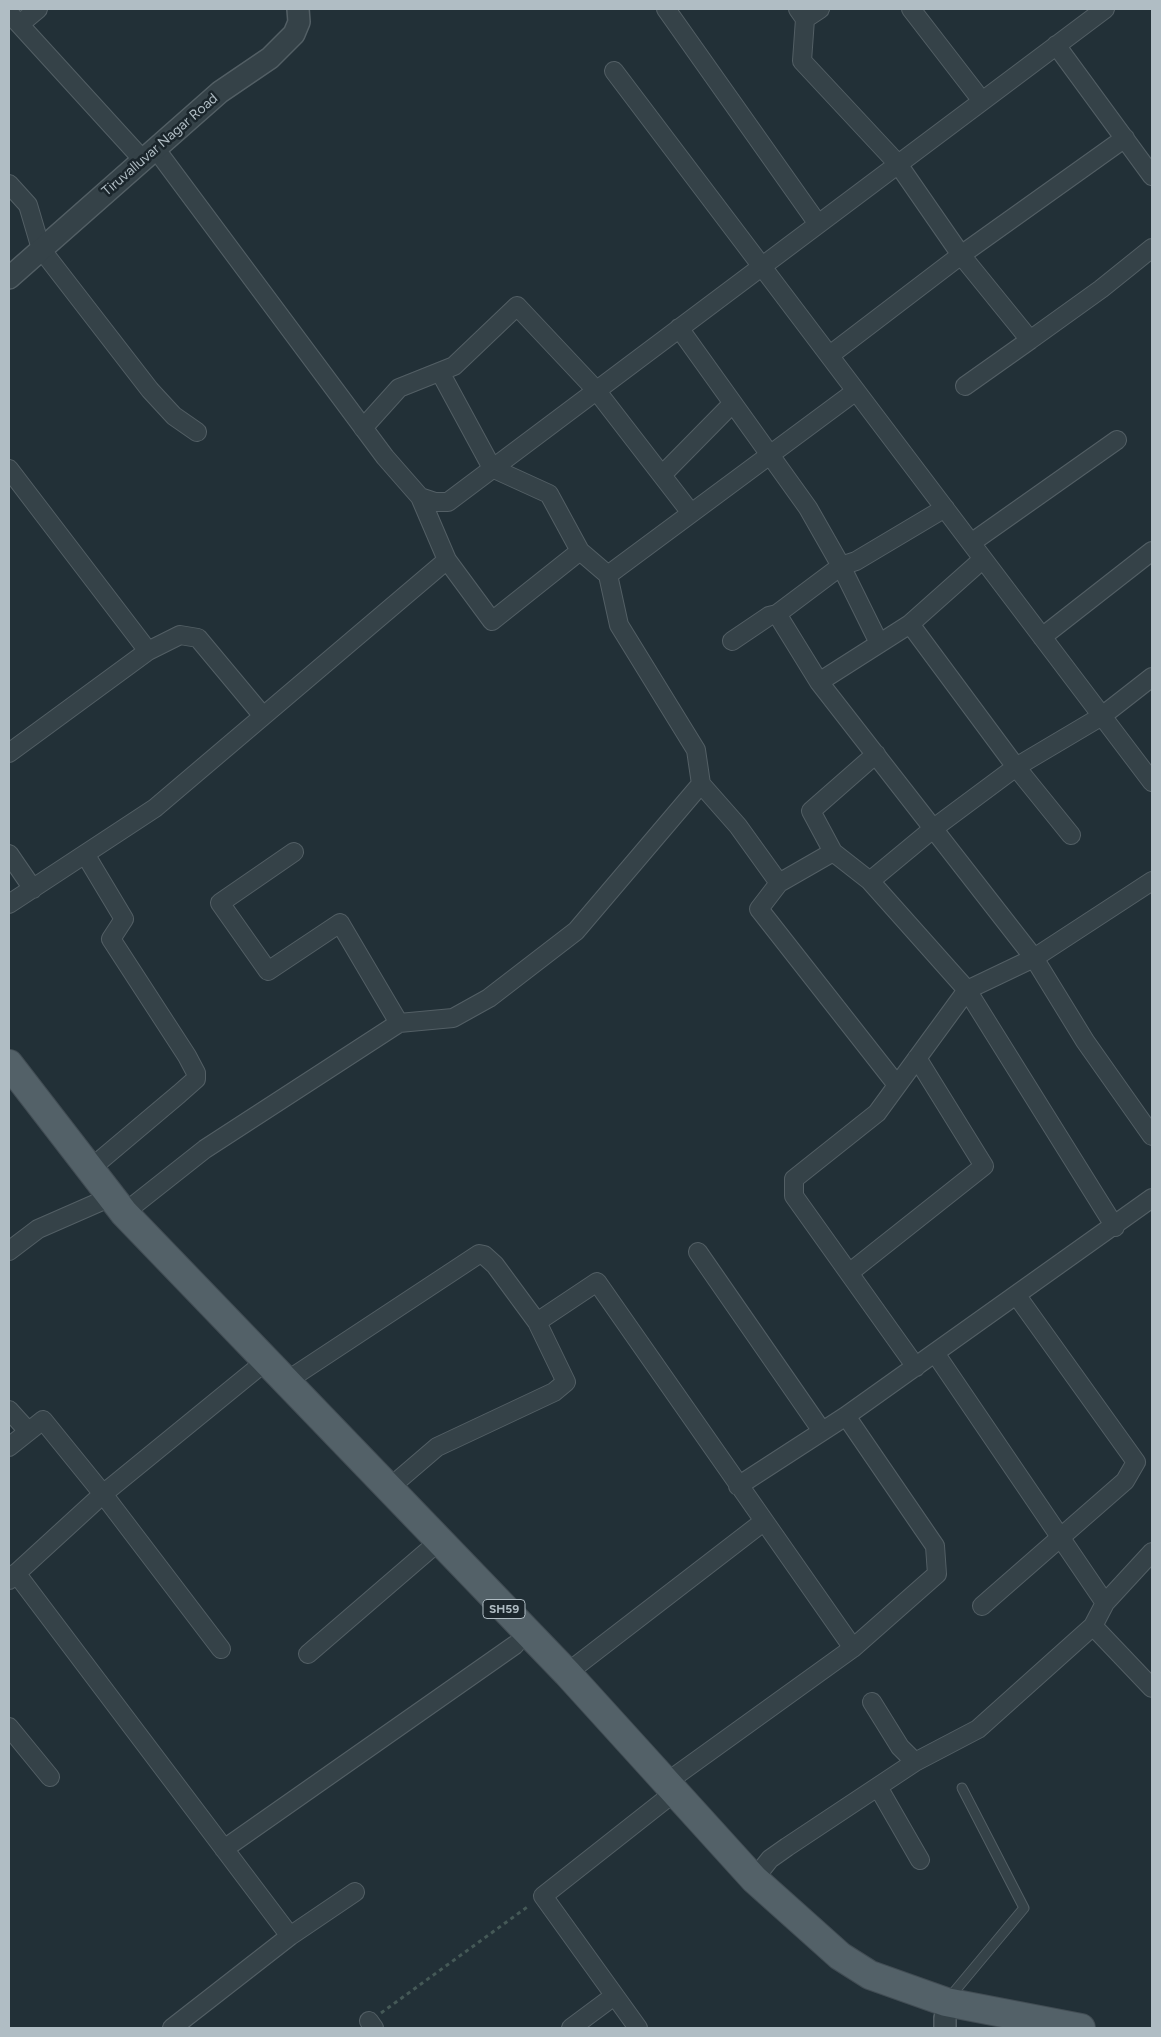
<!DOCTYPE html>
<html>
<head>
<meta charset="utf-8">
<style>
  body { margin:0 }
  #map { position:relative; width:1161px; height:2037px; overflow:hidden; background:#223037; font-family:Figtree,sans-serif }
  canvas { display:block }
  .frame { position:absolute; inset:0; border:10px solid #b0bdc4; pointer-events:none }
</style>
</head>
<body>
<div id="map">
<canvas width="1161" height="2037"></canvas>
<div class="frame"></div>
</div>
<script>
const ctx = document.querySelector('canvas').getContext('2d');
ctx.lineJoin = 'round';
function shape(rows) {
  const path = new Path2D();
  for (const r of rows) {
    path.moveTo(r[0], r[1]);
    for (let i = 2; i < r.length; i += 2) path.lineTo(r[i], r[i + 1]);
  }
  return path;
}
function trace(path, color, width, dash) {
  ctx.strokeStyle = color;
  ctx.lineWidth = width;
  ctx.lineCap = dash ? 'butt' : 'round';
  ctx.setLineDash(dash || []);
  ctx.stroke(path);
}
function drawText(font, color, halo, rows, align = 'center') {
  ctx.font = font + ' Figtree,sans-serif';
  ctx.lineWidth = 5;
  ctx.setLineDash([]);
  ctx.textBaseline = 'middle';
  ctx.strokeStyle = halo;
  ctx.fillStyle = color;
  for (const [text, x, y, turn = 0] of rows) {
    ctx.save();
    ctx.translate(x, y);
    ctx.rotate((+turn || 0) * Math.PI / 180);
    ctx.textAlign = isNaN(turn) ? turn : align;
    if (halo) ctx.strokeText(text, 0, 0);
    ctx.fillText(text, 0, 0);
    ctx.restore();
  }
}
const path = shape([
  [381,2013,530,1905]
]);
const service = shape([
  [949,1998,1024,1908,962,1788]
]);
const minor = shape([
  [666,9,818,224],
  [798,9,805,19,802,61,898,164,961,255,1125,138],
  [911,9,982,101],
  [9,13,143,160],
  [805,19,820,9],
  [20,24,38,9],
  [1056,45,1152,176],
  [614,71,971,543],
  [155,148,385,457,420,497,435,502,448,502,1105,9],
  [9,184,28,205,41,249,150,390,174,416,197,432],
  [679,328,808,508,841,566,879,643],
  [1030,340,1101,289,1152,248],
  [830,355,961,255,1030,340,965,386],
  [440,372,492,468,549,494,580,551,608,575],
  [363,428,399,388,454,366,517,306,596,390,691,513],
  [9,469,148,651],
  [662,475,732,404],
  [983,559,910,624,1016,767,1071,835],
  [447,560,492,621,580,551],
  [777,614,819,682,1034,958,967,990,877,1113,794,1179,794,1196,916,1367],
  [1042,637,1152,551],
  [732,641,769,616,777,614,841,566,856,561,945,508],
  [1152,677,1102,716,1152,782],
  [819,682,910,624],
  [9,753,148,651,180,635,198,638,263,716],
  [294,852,220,903,268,971,340,923,399,1023],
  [833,852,811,811,876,754],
  [9,854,33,889],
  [85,854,124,919,111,939,187,1056,196,1073,196,1079,179,1094,90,1169],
  [870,881,934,828,1016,767,1102,716,971,543,1117,440],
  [1152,881,1034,958,1085,1041,1152,1136],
  [779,883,738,826,701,784,696,750,619,625,608,575,856,391],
  [9,904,155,808,447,560,420,497],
  [897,1085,759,909,779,883,833,852,870,881,967,990,1115,1227],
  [124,1213,205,1149,399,1023,453,1018,489,998,576,931,701,784],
  [9,1251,38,1229,111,1197],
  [698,1252,822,1431],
  [849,1273,984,1166,917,1058],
  [537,1322,597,1282,853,1648],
  [935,1353,1105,1603],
  [285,1382,479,1254,484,1255,495,1265,537,1322,566,1382,554,1392,437,1447,388,1489],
  [9,1410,28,1431],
  [9,1447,43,1420,103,1494,221,1649],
  [738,1486,846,1416,1152,1198],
  [16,1573,290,1936],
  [9,1580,103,1494,266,1361],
  [982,1606,1125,1481,1136,1462,1017,1296],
  [1093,1626,1152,1688],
  [308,1654,430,1549],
  [567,1673,763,1522],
  [872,1702,900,1747,915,1762,978,1729,1093,1626,1105,1603,1152,1552],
  [9,1727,50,1777],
  [667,1782,853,1648,937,1574,935,1546,846,1416],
  [878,1787,920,1860],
  [224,1849,515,1645],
  [754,1879,770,1859,787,1847,915,1762],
  [369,2021,374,2028],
  [172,2028,290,1936,355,1892],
  [571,2028,614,1996],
  [638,2028,543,1896,666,1799]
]);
const tertiary = shape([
  [9,278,220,92,270,58,294,34,299,22,298,9],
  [945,2028,945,2018]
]);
const primary = shape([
  [9,1064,124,1213,567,1673,754,1879,840,1956,870,1975,946,2002,1081,2028]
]);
const shields = [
  [504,1609,42]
];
const shieldNames = [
  ["SH59",504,1609]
];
const streetNames = [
  ["Tiruvalluvar Nagar Road",160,145,-41]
];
trace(service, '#535f65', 11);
trace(minor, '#535f65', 20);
trace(tertiary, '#535f65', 24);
trace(primary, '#424d54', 30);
trace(path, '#455957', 3, [4, 4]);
trace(service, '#354248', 9);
trace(minor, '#354248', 18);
trace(tertiary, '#354248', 21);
trace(primary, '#536168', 28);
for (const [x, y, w] of shields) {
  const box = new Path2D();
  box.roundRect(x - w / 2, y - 9.5, w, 19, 4);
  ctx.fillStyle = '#1b262c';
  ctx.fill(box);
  trace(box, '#b0bdc4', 1);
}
drawText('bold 12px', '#b0bdc4', null, shieldNames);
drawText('14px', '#b0bdc4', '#1b262c', streetNames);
</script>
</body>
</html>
